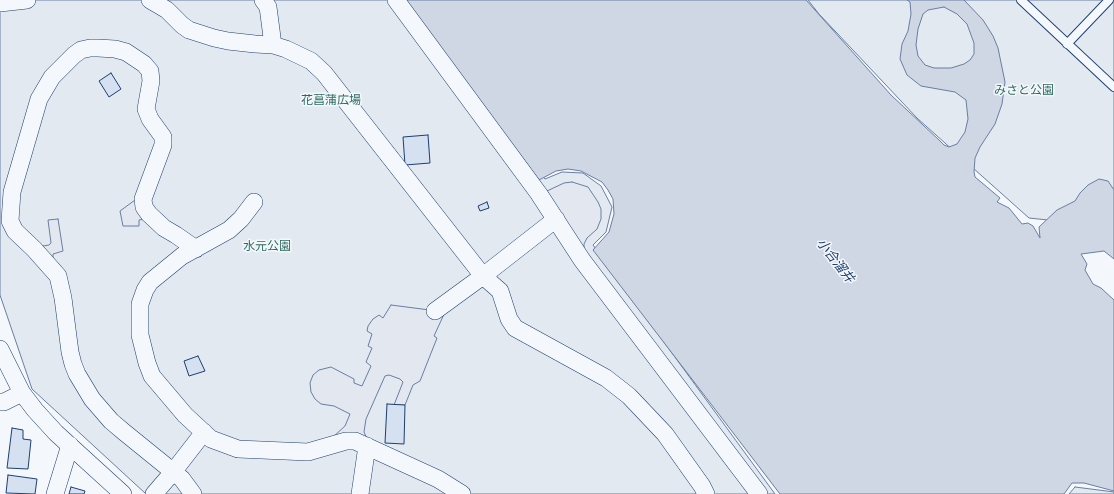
<!DOCTYPE html>
<html>
<head>
<meta charset="utf-8">
<style>
  body { margin:0 }
  canvas { display:block; background:#f4f7fb }
</style>
</head>
<body>
<canvas width="1114" height="494"></canvas>
<script>
const ctx = document.querySelector('canvas').getContext('2d');
ctx.lineJoin = 'round';
function paint(path, color) {
  ctx.fillStyle = color;
  ctx.fill(path, 'evenodd');
}
function shape(rows) {
  const path = new Path2D();
  for (const r of rows) {
    path.moveTo(r[0], r[1]);
    for (let i = 2; i < r.length; i += 2) path.lineTo(r[i], r[i + 1]);
  }
  return path;
}
function trace(path, color, width, dash) {
  ctx.strokeStyle = color;
  ctx.lineWidth = width;
  ctx.lineCap = dash ? 'butt' : 'round';
  ctx.setLineDash(dash || []);
  ctx.stroke(path);
}
function drawText(font, color, halo, rows, align = 'center') {
  ctx.font = font + ' Helvetica,"Noto Sans JP",sans-serif';
  ctx.lineWidth = 3;
  ctx.setLineDash([]);
  ctx.textBaseline = 'middle';
  ctx.strokeStyle = halo;
  ctx.fillStyle = color;
  for (const [text, x, y, turn = 0] of rows) {
    ctx.save();
    ctx.translate(x, y);
    ctx.rotate((+turn || 0) * Math.PI / 180);
    ctx.textAlign = isNaN(turn) ? turn : align;
    if (halo) ctx.strokeText(text, 0, 0);
    ctx.fillText(text, 0, 0);
    ctx.restore();
  }
}
const green = shape([
  [0,0,413,0,545,179,562,172,583,173,601,186,612,207,606,232,593,245,775,494,146,494,32,389,0,295,0,0],
  [808,0,1114,0,1114,227,1029,218,917,118,819,14,808,0],
  [1075,487,1114,492,1114,494,1069,494,1075,487]
]);
const parking = shape([
  [572,182,588,187,598,202,601,209,601,219,597,229,587,238,584,244,584,252,547,191,564,183,572,182],
  [135,200,145,219,139,220,139,226,123,226,120,211,135,200],
  [58,219,63,251,53,254,53,268,37,247,49,245,51,243,48,220,58,219],
  [391,305,445,312,434,336,437,338,420,381,413,385,405,405,394,405,403,382,400,379,389,375,385,376,366,419,364,432,367,439,333,437,345,426,350,414,334,406,321,404,315,399,311,392,310,383,313,375,319,370,331,367,354,379,354,383,362,386,371,366,366,362,372,348,368,346,372,334,367,331,368,326,373,319,379,315,383,318,391,305]
]);
const water = shape([
  [405,0,806,0,891,95,939,140,944,145,949,147,957,144,965,132,968,119,966,100,955,92,921,86,907,75,900,59,902,44,908,31,911,14,910,2,907,0,964,0,983,20,993,36,998,48,1005,82,1002,104,995,124,980,147,975,158,974,172,975,177,1000,198,997,202,1009,208,1022,224,1028,223,1033,226,1040,238,1039,227,1057,210,1075,201,1080,193,1088,185,1099,179,1108,181,1114,190,1114,259,1104,251,1081,254,1087,264,1085,270,1093,284,1101,288,1114,300,1114,491,1084,483,1072,483,1064,494,780,494,593,250,609,232,614,214,613,199,608,190,602,182,581,171,568,169,556,171,539,180,405,0],
  [944,7,957,14,967,24,974,43,974,54,970,60,964,64,951,68,934,68,925,65,918,56,916,45,918,29,923,14,928,10,944,7]
]);
const building = shape([
  [111,73,121,89,109,97,99,81,111,73],
  [428,135,430,163,405,165,403,137,428,135],
  [487,202,489,208,480,211,478,206,487,202],
  [198,356,205,371,189,376,184,361,198,356],
  [387,404,405,405,404,444,385,443,387,404],
  [12,428,23,430,23,439,31,440,28,469,7,468,12,428],
  [8,475,37,479,35,494,6,493,8,475],
  [71,487,85,491,84,494,69,494,71,487]
]);
const lane = shape([
  [1021,0,1114,87],
  [1067,44,1109,0]
]);
const street = shape([
  [150,0,167,10,182,25,189,30,214,38,228,41,255,44,273,45,286,49,311,61,324,73,483,276,500,291,509,319,515,328,606,378,629,396,665,434,702,486,706,494],
  [263,0,268,7,273,45],
  [396,0,539,194,582,260,759,494],
  [0,3,27,0],
  [254,202,241,219,229,230,182,256,150,282,145,290,140,304,140,335,147,363,152,376,185,415,211,439,238,449,308,452,346,441,355,441,438,479,462,494],
  [435,311,483,276,556,219],
  [0,349,22,393,35,410,56,433,123,494],
  [0,402,4,402,22,393],
  [55,494,70,445],
  [154,494,173,472,204,432],
  [193,494,182,479,124,432,111,421,92,399,77,374,73,364,70,352,63,298,58,276,34,249,15,231,10,221,12,192,39,99,52,77,74,55,81,50,90,48,98,48,115,49,126,52,144,64,150,71,151,81,146,109,150,119,163,137,163,145,143,199,144,207,149,214,164,228,176,235,196,249],
  [360,494,367,446]
]);
const parkNames = [
  ["みさと公園",1024,91],
  ["花菖蒲広場",331,101],
  ["水元公園",267,247]
];
const waterNames = [
  ["小合溜井",835,261,52]
];
paint(green, '#e3e9f0');
trace(green, '#687fa3', 1);
paint(parking, '#e3e8f0');
trace(parking, '#687fa3', 1);
paint(water, '#cfd7e4');
trace(water, '#687fa3', 1);
paint(building, '#d5e0f0');
trace(building, '#1d3f73', 1);
trace(lane, '#1d3f73', 10);
trace(street, '#1d3f73', 18);
trace(lane, '#f4f7fb', 8);
trace(street, '#f4f7fb', 17);
drawText('12px', '#2c6c60', '#f4f7fb', parkNames);
drawText('italic 13px', '#1d3f73', '#f4f7fb', waterNames);
</script>
</body>
</html>
